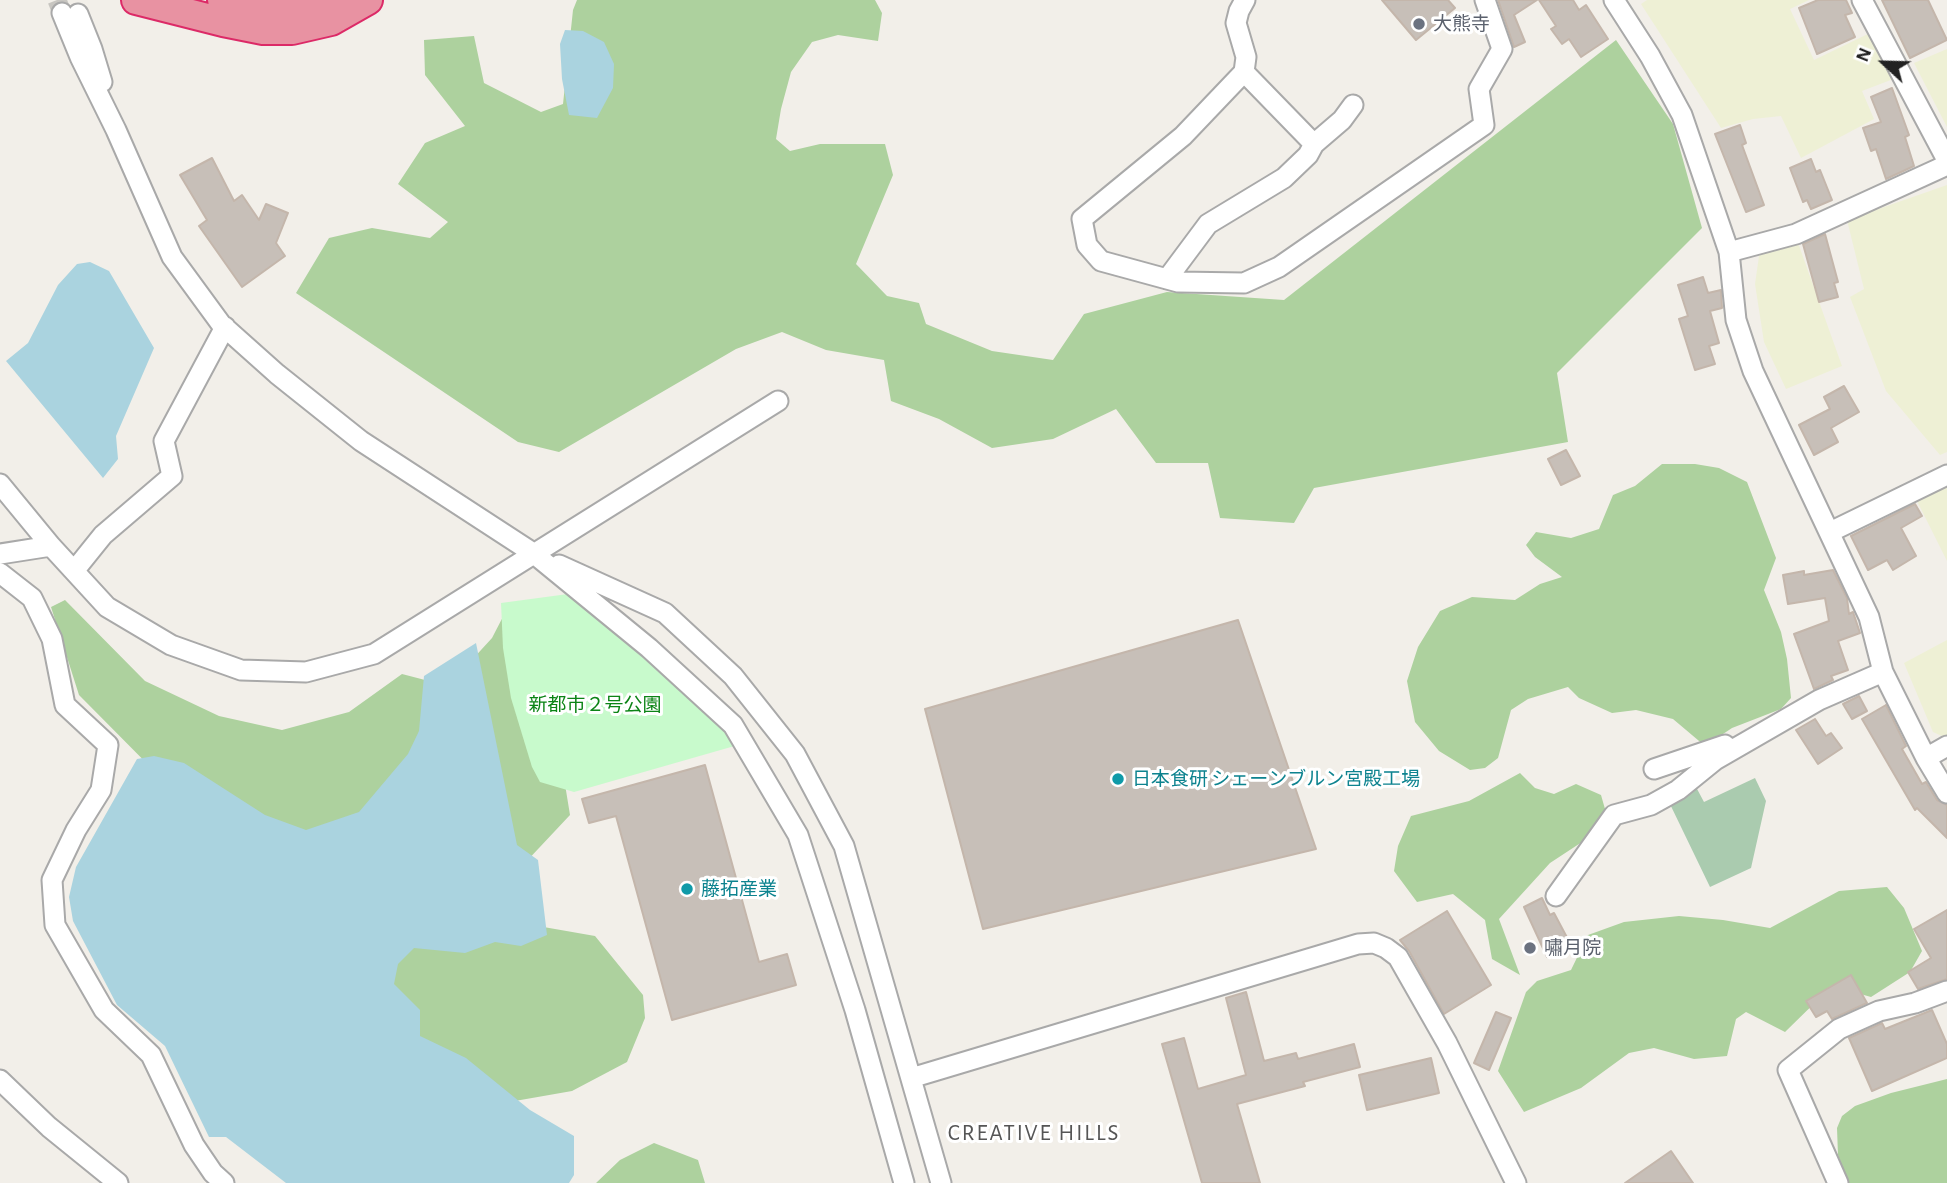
<!DOCTYPE html>
<html>
<head>
<meta charset="utf-8">
<style>
  body { margin:0 }
  #map { position:relative; width:1947px; height:1183px; overflow:hidden; background:#f2efe9; font-family:"Alegreya Sans",sans-serif }
  canvas { display:block }
  .north { position:absolute; left:1849px; top:28px; width:70px; height:70px; -webkit-text-stroke:5px #fff; paint-order:stroke; rotate:292deg; font-size:19px; font-weight:700; line-height:28px; text-align:center; color:#222 }
  .north::after { content:''; display:block; margin:auto; width:24px; height:32px; background:#222; clip-path:polygon(50% 0,100% 100%,50% 72%,0 100%) }
</style>
</head>
<body>
<div id="map">
<canvas width="1947" height="1183"></canvas>
<div class="north">N</div>
</div>
<script>
const ctx = document.querySelector('canvas').getContext('2d');
ctx.lineJoin = 'round';
function paint(path, color) {
  ctx.fillStyle = color;
  ctx.fill(path, 'evenodd');
}
function shape(rows) {
  const path = new Path2D();
  for (const r of rows) {
    path.moveTo(r[0], r[1]);
    for (let i = 2; i < r.length; i += 2) path.lineTo(r[i], r[i + 1]);
  }
  return path;
}
function trace(path, color, width, dash) {
  ctx.strokeStyle = color;
  ctx.lineWidth = width;
  ctx.lineCap = dash ? 'butt' : 'round';
  ctx.setLineDash(dash || []);
  ctx.stroke(path);
}
function drawText(font, color, halo, rows, align = 'center') {
  ctx.font = font + ' "Alegreya Sans","Noto Sans JP",sans-serif';
  ctx.lineWidth = 6;
  ctx.setLineDash([]);
  ctx.textBaseline = 'middle';
  ctx.strokeStyle = halo;
  ctx.fillStyle = color;
  for (const [text, x, y, turn = 0] of rows) {
    ctx.save();
    ctx.translate(x, y);
    ctx.rotate((+turn || 0) * Math.PI / 180);
    ctx.textAlign = isNaN(turn) ? turn : align;
    if (halo) ctx.strokeText(text, 0, 0);
    ctx.fillText(text, 0, 0);
    ctx.restore();
  }
}
const farmland = shape([
  [1647,0,1809,0,1790,9,1814,60,1872,32,1896,78,1862,91,1874,119,1801,158,1781,116,1753,119,1721,128,1641,4],
  [1947,49,1947,127,1914,63],
  [1947,185,1947,452,1940,455,1886,391,1850,297,1864,289,1847,220],
  [1797,240,1842,366,1786,389,1764,342,1755,284,1759,256,1764,250],
  [1947,481,1947,561,1915,497],
  [1947,640,1947,735,1944,737,1933,732,1904,663]
]);
const forest = shape([
  [577,0,875,0,882,13,878,41,838,35,812,42,791,72,781,109,776,139,790,151,820,144,885,144,893,175,856,264,887,296,919,303,926,324,992,351,1053,360,1084,314,1167,292,1284,300,1616,40,1673,124,1702,228,1557,373,1568,442,1314,488,1294,523,1220,518,1208,463,1156,463,1116,409,1053,439,992,448,939,419,891,401,884,360,826,350,782,332,736,349,559,452,518,442,296,293,329,238,372,228,430,238,448,222,398,184,425,143,465,126,425,75,424,40,474,36,484,83,541,112,563,104,573,10],
  [1662,464,1695,464,1719,468,1747,482,1776,558,1764,590,1781,632,1787,659,1791,698,1781,709,1732,728,1705,746,1673,719,1636,710,1612,713,1579,698,1568,687,1528,699,1511,710,1498,758,1485,768,1470,770,1439,751,1415,722,1407,681,1418,647,1440,611,1472,597,1515,600,1540,584,1562,577,1535,557,1526,545,1536,532,1571,538,1599,529,1613,495,1635,486],
  [65,600,145,681,219,716,282,730,349,712,402,674,448,686,492,638,507,609,555,723,570,815,508,881,515,922,595,936,643,995,645,1018,627,1062,572,1091,492,1105,503,1183,300,863,185,802,79,695,51,607],
  [1520,773,1535,788,1554,794,1576,784,1601,795,1605,809,1582,842,1550,863,1499,919,1520,975,1492,959,1485,920,1453,894,1417,902,1394,871,1398,846,1411,816,1469,801],
  [1887,887,1904,908,1922,951,1910,972,1871,997,1832,986,1785,1032,1746,1012,1736,1019,1727,1056,1694,1059,1654,1048,1629,1053,1581,1088,1524,1112,1498,1071,1526,992,1537,981,1571,970,1588,935,1624,922,1679,916,1723,920,1770,928,1839,891],
  [1947,1079,1947,1183,1848,1183,1838,1155,1837,1128,1842,1116,1855,1106,1891,1093],
  [654,1143,698,1160,705,1183,596,1183,620,1160]
]);
const cemetery = shape([
  [1755,778,1766,801,1751,868,1710,887,1668,800,1696,787,1704,802]
]);
const park = shape([
  [583,592,718,712,738,745,574,792,540,782,532,767,511,698,503,648,501,603]
]);
const water = shape([
  [565,30,583,31,604,42,614,64,613,88,597,118,569,115,562,79,560,44],
  [90,262,109,271,154,348,116,436,118,459,103,478,6,361,28,343,58,285,77,264],
  [476,643,517,845,538,860,547,935,521,946,495,942,465,953,414,948,398,964,394,984,420,1010,420,1036,466,1058,530,1110,574,1136,574,1175,569,1183,286,1183,226,1137,209,1137,165,1046,117,1005,73,921,69,897,76,867,137,759,154,756,184,763,265,815,306,830,359,812,408,754,419,731,424,676]
]);
const building = shape([
  [1382,0,1448,0,1455,8,1416,40,1382,0],
  [1498,0,1537,0,1514,15,1525,42,1514,47,1498,0],
  [1539,0,1573,0,1579,10,1586,5,1608,39,1581,57,1569,39,1562,44,1551,29,1556,26,1539,0],
  [1818,0,1846,0,1852,13,1845,15,1855,37,1817,54,1799,8,1818,0],
  [1882,0,1928,0,1947,40,1910,58,1882,0],
  [1892,88,1909,135,1905,137,1914,166,1886,179,1876,149,1871,151,1863,128,1881,122,1871,97,1892,88],
  [1740,125,1746,143,1742,145,1764,205,1746,212,1715,134,1740,125],
  [212,158,234,201,242,195,259,220,266,204,288,213,276,243,285,256,242,287,199,226,207,220,180,175,212,158],
  [1811,159,1816,172,1820,170,1832,200,1811,209,1807,200,1803,202,1790,168,1811,159],
  [1825,234,1838,282,1834,283,1838,297,1819,302,1803,244,1825,234],
  [1703,277,1708,293,1721,290,1722,308,1710,311,1719,343,1709,346,1715,364,1695,370,1679,319,1688,316,1678,285,1703,277],
  [1844,386,1859,412,1831,428,1838,442,1814,455,1799,425,1830,409,1824,397,1844,386],
  [1566,450,1580,476,1561,485,1548,459,1566,450],
  [1915,504,1922,516,1901,528,1916,556,1893,570,1887,560,1868,570,1851,536,1915,504],
  [1833,570,1847,598,1849,614,1853,612,1860,633,1838,641,1848,670,1831,676,1833,680,1814,689,1794,634,1829,621,1825,598,1788,604,1783,575,1804,571,1804,575,1833,570],
  [1238,620,1316,849,983,929,925,709,1238,620],
  [1859,696,1867,711,1852,719,1843,704,1859,696],
  [1886,705,1906,746,1902,749,1922,784,1926,782,1937,800,1947,805,1947,838,1917,808,1915,810,1862,719,1886,705],
  [1815,719,1826,736,1831,733,1842,748,1818,764,1796,730,1815,719],
  [705,765,759,962,787,954,796,985,672,1020,616,816,589,823,582,799,705,765],
  [1542,898,1550,915,1554,913,1571,945,1547,957,1524,907,1542,898],
  [1947,910,1947,979,1918,989,1908,972,1931,958,1914,929,1947,910],
  [1447,911,1491,985,1444,1014,1409,951,1400,940,1447,911],
  [1851,975,1867,1003,1832,1019,1827,1011,1816,1017,1806,1001,1851,975],
  [1246,992,1264,1061,1296,1053,1298,1059,1354,1044,1360,1067,1303,1082,1305,1086,1237,1104,1260,1183,1202,1183,1162,1044,1184,1038,1198,1089,1246,1075,1226,998,1246,992],
  [1932,1010,1947,1044,1947,1058,1872,1091,1849,1038,1882,1023,1885,1029,1932,1010],
  [1496,1012,1511,1018,1489,1070,1474,1063,1496,1012],
  [1431,1058,1439,1093,1367,1110,1359,1075,1431,1058],
  [1671,1151,1693,1183,1625,1183,1671,1151]
]);
const minorTunnel = shape([
  [57,0,62,13]
]);
const minor = shape([
  [1245,0,1239,11,1236,23,1246,57,1244,72,1183,136,1082,219,1087,245,1101,261,1178,282,1244,283,1279,267,1484,125,1479,89,1502,49,1485,0],
  [1614,0,1650,56,1682,115,1729,252,1736,320,1753,371,1869,617,1883,672,1926,758,1947,793],
  [1862,0,1947,160],
  [62,13,80,57,116,130,172,257,221,324,277,374,361,441,533,553,649,648,733,725,798,835,855,1010,904,1183],
  [78,14,92,49,102,82],
  [1244,72,1314,144],
  [1729,252,1796,234,1947,165],
  [1167,279,1208,224,1284,178,1308,155,1314,144,1342,120,1353,105],
  [0,484,51,546,107,607,171,645,241,670,306,672,374,654,778,401],
  [1830,532,1947,475],
  [0,554,51,546],
  [559,565,665,613,733,676,795,754,844,846,941,1183],
  [74,571,103,535,172,476,164,441,225,327],
  [0,573,32,598,52,639,65,705,108,745,101,790,76,830,52,880,55,925,104,1010,151,1055,194,1145,213,1173,224,1183],
  [1926,758,1947,746],
  [1654,769,1725,745],
  [1556,896,1614,815,1651,805,1678,790,1715,760,1819,700,1883,672],
  [911,1078,1358,944,1374,943,1386,948,1398,957,1447,1043,1516,1183],
  [0,1080,49,1127,118,1183],
  [1838,1183,1788,1070,1839,1029,1879,1011,1915,1003,1947,991]
]);
const highway = shape([
  [136,0,223,22,263,30,292,30,331,21,368,0],
  [222,0,262,6,293,7,328,0]
]);
const markers = [
  [1419,24,7,"#6b7280"],
  [1118,779,7,"#0f9aa8"],
  [687,889,7,"#0f9aa8"],
  [1530,948,7,"#6b7280"]
];
const worshipNames = [
  ["大熊寺",1433,24],
  ["嘯月院",1544,948]
];
const parkNames = [
  ["新都市２号公園",595,705]
];
const cultureNames = [
  ["日本食研 シェーンブルン宮殿工場",1132,779],
  ["藤拓産業",701,889]
];
const quarterNames = [
  ["CREATIVE HILLS",1034,1133]
];
paint(farmland, '#eef0d5');
paint(forest, '#add19e');
paint(cemetery, '#aacbaf');
paint(park, '#c8facc');
paint(water, '#aad3df');
paint(building, '#c7bfb8');
trace(building, '#c4b6ab', 2);
trace(minorTunnel, '#c8c6c1', 19, [19, 10]);
trace(minor, '#a9a9a9', 23);
trace(highway, '#dc2a67', 32);
trace(minor, '#fff', 19);
trace(highway, '#e892a2', 28);
for (const [x, y, r, color] of markers) {
  const dot = new Path2D();
  dot.arc(x, y, r, 0, 2 * Math.PI);
  ctx.fillStyle = color;
  ctx.fill(dot);
  trace(dot, '#fff', 2.5);
}
drawText('19px', '#5b616d', '#fff', worshipNames, 'left');
drawText('19px', '#0c8416', '#fff', parkNames);
drawText('19px', '#0d838f', '#fff', cultureNames, 'left');
ctx.letterSpacing = '2px';
drawText('23px', '#555', '#fff', quarterNames);
ctx.letterSpacing = '0px';
</script>
</body>
</html>
